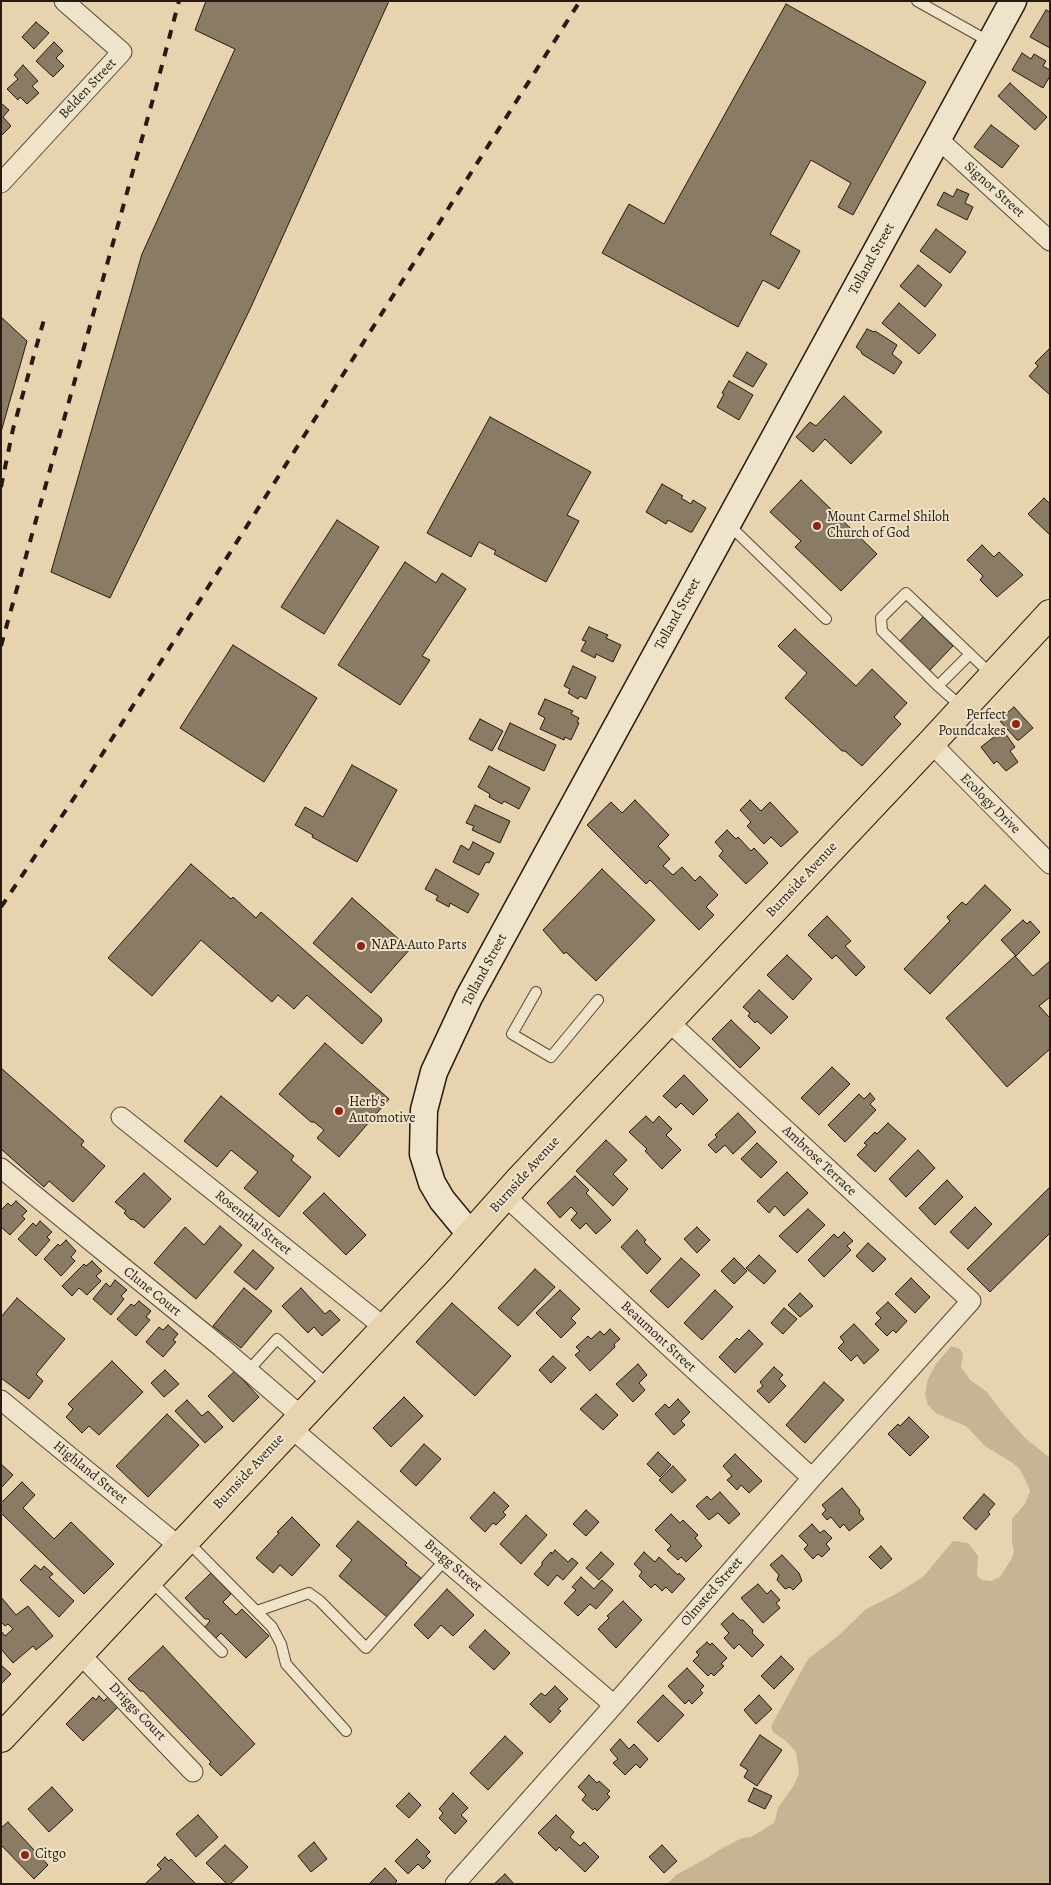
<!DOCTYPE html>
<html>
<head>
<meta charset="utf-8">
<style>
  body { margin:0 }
  #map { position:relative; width:1051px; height:1885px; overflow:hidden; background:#e7d4ae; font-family:Alegreya,serif }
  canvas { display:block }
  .frame { position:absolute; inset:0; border:2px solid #261a13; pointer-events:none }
</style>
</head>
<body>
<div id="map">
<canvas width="1051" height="1885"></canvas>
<div class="frame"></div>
</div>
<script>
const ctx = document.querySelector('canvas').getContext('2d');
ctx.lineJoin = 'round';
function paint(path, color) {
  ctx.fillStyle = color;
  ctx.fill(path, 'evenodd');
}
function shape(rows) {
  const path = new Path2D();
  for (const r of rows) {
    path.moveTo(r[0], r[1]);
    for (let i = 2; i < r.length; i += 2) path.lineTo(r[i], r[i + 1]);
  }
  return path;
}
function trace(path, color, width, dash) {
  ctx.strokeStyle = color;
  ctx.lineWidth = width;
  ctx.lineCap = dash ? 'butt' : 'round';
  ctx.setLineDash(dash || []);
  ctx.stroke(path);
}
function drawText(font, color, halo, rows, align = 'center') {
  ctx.font = font + ' Alegreya,serif';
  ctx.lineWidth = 4;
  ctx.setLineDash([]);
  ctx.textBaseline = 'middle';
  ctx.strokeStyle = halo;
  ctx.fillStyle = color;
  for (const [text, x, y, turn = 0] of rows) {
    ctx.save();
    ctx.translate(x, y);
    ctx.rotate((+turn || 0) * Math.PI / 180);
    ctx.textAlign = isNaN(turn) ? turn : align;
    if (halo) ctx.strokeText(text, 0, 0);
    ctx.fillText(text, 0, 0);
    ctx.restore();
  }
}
const green = shape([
  [951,1346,960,1349,963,1354,961,1367,970,1380,987,1392,1001,1411,1026,1439,1050,1458,1050,1884,667,1884,676,1875,707,1858,717,1851,742,1838,751,1837,774,1823,778,1808,794,1785,799,1774,796,1752,786,1741,773,1732,771,1726,808,1659,838,1636,866,1609,896,1594,923,1577,953,1541,968,1543,978,1556,977,1576,982,1580,991,1581,1000,1577,1012,1558,1014,1551,1012,1543,1012,1519,1025,1504,1030,1491,1025,1479,1019,1468,1011,1462,985,1446,966,1426,937,1414,928,1405,925,1395,928,1379,936,1364]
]);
const building = shape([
  [206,1,389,1,251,307,110,598,51,572,142,254,235,49,195,30,206,1],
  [786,4,926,82,853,215,838,207,851,183,811,160,770,234,800,251,779,289,763,280,738,327,602,253,629,204,664,224,786,4],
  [1046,10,1050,12,1050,48,1030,37,1046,10],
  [36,22,49,33,34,49,22,37,36,22],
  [54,42,63,51,56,58,64,66,53,77,36,61,54,42],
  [1022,53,1031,59,1034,54,1046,61,1043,66,1050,70,1050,76,1043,88,1012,70,1022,53],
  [23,65,38,81,32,86,39,93,27,104,20,97,18,100,7,89,18,79,14,75,23,65],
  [1010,83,1047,117,1035,130,998,96,1010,83],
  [1,103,9,110,3,117,11,126,1,136,1,103],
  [991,125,1019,146,1002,168,974,147,991,125],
  [957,189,969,194,965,203,973,207,967,220,937,205,944,192,953,197,957,189],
  [936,229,966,252,950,273,920,251,936,229],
  [918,265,942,285,925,307,900,286,918,265],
  [899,303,936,335,919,354,882,323,899,303],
  [1,317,27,341,1,432,1,317],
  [867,329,874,332,875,331,897,345,892,354,902,362,894,374,862,354,861,351,856,347,867,329],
  [1050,348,1050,395,1029,376,1038,366,1035,363,1050,348],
  [747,352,767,364,753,387,733,376,747,352],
  [729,381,753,395,739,420,717,407,724,394,722,393,729,381],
  [844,396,882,432,851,464,825,439,813,452,796,437,810,422,816,426,844,396],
  [490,417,591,472,567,515,579,521,546,582,494,554,496,551,479,542,471,557,427,533,490,417],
  [801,480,877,554,841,591,795,547,801,541,770,512,801,480],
  [662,484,683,496,681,498,691,504,693,500,706,508,692,532,690,532,668,520,666,524,646,512,662,484],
  [1044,498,1050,504,1050,535,1028,514,1044,498],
  [337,520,379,547,324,634,281,607,337,520],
  [982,545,994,557,999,552,1023,575,997,597,980,580,983,576,967,560,982,545],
  [405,562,436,583,442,573,466,589,422,656,430,660,400,705,338,665,405,562],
  [923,617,953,646,928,672,898,643,923,617],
  [589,627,608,635,606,638,621,645,613,662,596,654,595,658,581,651,586,641,582,640,589,627],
  [795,629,856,686,872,669,907,703,894,717,901,724,862,766,845,751,842,751,785,698,807,673,778,646,795,629],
  [233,645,317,698,264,782,180,728,233,645],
  [573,666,596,677,586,699,580,696,578,699,568,693,570,689,564,686,573,666],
  [545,699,573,711,571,714,579,718,577,722,579,723,571,740,565,737,564,740,540,729,545,718,538,714,545,699],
  [1014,707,1033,728,1019,740,1017,740,999,720,1014,707],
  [480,719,503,731,492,751,469,739,480,719],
  [510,723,556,745,544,771,498,749,510,723],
  [1003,730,1015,747,1010,751,1018,762,1006,771,997,761,994,764,981,747,1003,730],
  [352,765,397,790,357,862,312,837,313,835,295,825,305,807,323,817,352,765],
  [489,766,530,788,519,809,504,801,502,804,489,797,490,794,478,787,489,766],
  [635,800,669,835,658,846,670,859,663,866,673,875,682,867,695,881,700,876,718,895,706,907,714,915,699,930,650,880,646,884,587,825,611,802,622,813,635,800],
  [750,800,761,811,770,802,798,832,781,847,771,837,764,844,747,826,751,822,740,810,750,800],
  [475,805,510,821,500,843,472,830,474,826,466,823,475,805],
  [727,830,736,839,738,837,751,851,754,848,768,863,746,884,719,856,723,851,715,842,727,830],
  [473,842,494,853,489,863,486,862,479,875,453,862,461,845,469,850,473,842],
  [191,864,231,899,233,897,256,918,261,912,381,1018,382,1021,362,1044,307,995,294,1009,278,995,272,1002,201,940,152,996,108,958,191,864],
  [436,869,479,894,468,913,450,903,449,907,436,900,438,896,425,889,436,869],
  [602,869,655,920,596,981,566,952,564,954,543,930,602,869],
  [985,885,1011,910,930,994,904,969,950,921,947,917,962,902,966,905,985,885],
  [352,898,410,949,371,993,313,943,352,898],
  [827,916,851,941,845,946,865,967,856,976,836,955,832,959,808,935,827,916],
  [1023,920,1027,924,1030,921,1040,932,1016,956,1001,940,1023,920],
  [787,955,812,979,793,1000,767,975,787,955],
  [1015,956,1033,976,1050,961,1050,997,1039,1006,1050,1018,1050,1049,1007,1087,946,1018,1015,956],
  [759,990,788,1017,771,1034,757,1021,755,1023,748,1016,750,1013,743,1007,759,990],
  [731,1020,760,1048,740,1068,712,1039,731,1020],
  [325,1043,389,1099,339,1157,317,1138,324,1130,314,1122,311,1122,279,1094,325,1043],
  [832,1067,850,1084,819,1115,801,1098,832,1067],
  [1,1068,84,1141,81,1145,105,1166,73,1202,49,1181,44,1187,1,1149,1,1068],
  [684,1075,708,1100,693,1115,681,1103,676,1108,663,1096,684,1075],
  [870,1093,875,1099,870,1104,876,1110,845,1142,828,1125,859,1094,864,1099,870,1093],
  [221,1096,294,1156,291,1160,311,1177,279,1217,244,1188,258,1172,231,1150,217,1167,184,1141,221,1096],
  [738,1113,756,1132,733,1154,725,1145,716,1153,708,1145,717,1137,715,1135,738,1113],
  [646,1116,653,1123,659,1116,672,1129,666,1135,681,1150,662,1169,645,1151,647,1149,629,1132,646,1116],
  [888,1123,906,1139,875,1172,857,1155,867,1145,864,1143,875,1132,877,1134,888,1123],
  [606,1140,627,1160,613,1174,628,1189,613,1206,576,1171,606,1140],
  [757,1143,777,1162,761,1178,741,1159,757,1143],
  [918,1150,935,1168,906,1197,889,1179,918,1150],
  [787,1172,808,1193,784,1216,775,1206,769,1213,757,1201,787,1172],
  [144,1173,171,1199,144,1228,133,1219,131,1220,124,1213,126,1211,115,1202,144,1173],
  [575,1176,589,1190,586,1193,611,1220,596,1234,586,1223,580,1229,571,1220,577,1213,571,1207,560,1218,547,1203,575,1176],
  [947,1180,963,1197,935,1225,919,1208,947,1180],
  [1050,1187,1050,1233,990,1292,967,1269,1050,1187],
  [324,1193,366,1235,346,1255,303,1213,324,1193],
  [16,1201,27,1211,22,1216,25,1219,10,1235,1,1227,1,1210,8,1203,11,1206,16,1201],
  [975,1207,992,1224,968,1249,950,1232,975,1207],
  [808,1209,825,1225,797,1253,779,1236,808,1209],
  [40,1221,52,1232,47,1237,50,1240,36,1256,18,1239,33,1223,36,1226,40,1221],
  [220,1226,242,1245,196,1299,154,1263,185,1227,204,1245,220,1226],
  [697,1227,710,1240,697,1253,684,1239,697,1227],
  [637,1230,646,1240,644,1242,661,1259,647,1274,621,1247,637,1230],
  [844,1232,853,1241,847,1246,851,1250,824,1277,808,1260,834,1234,838,1238,844,1232],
  [66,1240,76,1251,71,1257,75,1261,61,1276,44,1259,58,1244,60,1246,66,1240],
  [868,1243,886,1259,873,1272,856,1256,868,1243],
  [253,1250,274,1268,256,1290,234,1272,253,1250],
  [759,1255,776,1271,764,1284,746,1268,759,1255],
  [681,1258,700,1275,668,1308,650,1291,681,1258],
  [734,1258,747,1271,734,1284,721,1271,734,1258],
  [92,1261,102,1271,96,1276,101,1281,87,1295,79,1288,72,1296,62,1286,84,1264,86,1266,92,1261],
  [535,1269,555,1287,518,1326,498,1308,535,1269],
  [911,1278,930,1297,915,1313,895,1294,911,1278],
  [115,1280,127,1290,121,1296,124,1299,111,1315,93,1299,106,1283,110,1287,115,1280],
  [244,1288,272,1311,241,1348,213,1326,244,1288],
  [301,1288,325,1314,330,1310,340,1320,322,1336,314,1327,308,1333,282,1306,301,1288],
  [560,1290,580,1309,571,1318,576,1323,561,1338,536,1313,560,1290],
  [715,1290,733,1307,702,1340,684,1323,715,1290],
  [800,1293,813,1306,800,1317,788,1305,800,1293],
  [17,1298,65,1339,36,1374,43,1381,29,1399,1,1378,1,1317,17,1298],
  [139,1301,151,1311,146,1317,150,1320,136,1336,117,1319,131,1304,134,1306,139,1301],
  [888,1302,907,1321,896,1333,893,1330,887,1336,875,1324,881,1318,876,1313,888,1302],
  [452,1303,511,1356,475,1396,416,1342,452,1303],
  [784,1308,797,1319,783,1334,771,1323,784,1308],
  [854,1324,879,1350,864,1364,857,1355,851,1361,838,1348,844,1342,840,1337,854,1324],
  [168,1325,178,1334,173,1340,176,1342,163,1357,146,1342,159,1327,163,1330,168,1325],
  [610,1329,620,1339,614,1344,615,1347,590,1371,575,1355,580,1351,576,1347,588,1336,591,1339,600,1331,604,1335,610,1329],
  [749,1330,763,1344,735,1373,719,1357,737,1338,739,1340,749,1330],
  [553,1356,566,1368,551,1383,539,1370,553,1356],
  [112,1361,143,1392,99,1435,89,1426,82,1433,66,1417,73,1409,68,1404,112,1361],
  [638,1364,647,1375,639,1383,645,1390,633,1402,616,1384,638,1364],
  [774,1367,783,1375,779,1379,786,1386,769,1403,757,1391,763,1386,760,1382,774,1367],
  [165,1370,179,1384,164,1397,151,1383,165,1370],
  [235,1371,259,1397,233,1422,208,1396,235,1371],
  [824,1382,844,1400,805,1443,786,1425,824,1382],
  [596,1394,618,1415,603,1430,580,1409,596,1394],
  [404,1397,423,1416,391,1447,373,1428,404,1397],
  [678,1399,690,1412,681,1421,685,1425,674,1435,655,1414,665,1404,669,1408,678,1399],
  [187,1400,202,1416,208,1411,223,1427,205,1443,175,1411,187,1400],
  [167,1414,199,1445,148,1497,116,1466,167,1414],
  [909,1417,929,1437,910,1456,888,1434,898,1424,900,1426,909,1417],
  [424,1444,441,1459,416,1486,400,1471,424,1444],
  [658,1452,671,1465,660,1477,647,1464,658,1452],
  [735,1454,762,1481,749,1493,741,1485,737,1490,727,1480,732,1476,723,1466,735,1454],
  [1,1464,13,1475,1,1488,1,1464],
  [673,1466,686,1480,672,1493,659,1480,673,1466],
  [22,1482,35,1495,23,1508,54,1539,71,1522,114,1564,84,1594,1,1513,1,1503,22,1482],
  [842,1488,860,1510,859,1513,864,1519,849,1531,844,1524,840,1528,831,1517,827,1520,822,1514,826,1510,822,1505,842,1488],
  [494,1492,509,1506,503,1512,506,1515,496,1525,493,1523,485,1532,470,1518,494,1492],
  [720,1492,740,1514,729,1524,718,1513,709,1520,696,1506,707,1496,711,1500,720,1492],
  [984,1494,995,1504,988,1512,990,1514,976,1530,963,1518,984,1494],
  [586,1510,599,1522,586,1536,573,1524,586,1510],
  [671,1514,680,1523,683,1520,698,1535,695,1538,702,1546,686,1562,681,1557,678,1560,667,1550,671,1546,655,1530,671,1514],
  [526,1515,547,1535,521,1564,500,1544,526,1515],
  [292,1517,320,1545,292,1576,280,1565,273,1573,256,1558,279,1533,277,1532,292,1517],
  [358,1521,407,1563,405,1565,421,1578,387,1617,339,1576,352,1560,336,1546,358,1521],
  [812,1524,820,1533,824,1530,832,1538,826,1544,830,1549,822,1557,818,1554,813,1559,804,1549,808,1545,799,1536,812,1524],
  [881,1546,892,1559,881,1569,869,1557,881,1546],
  [555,1550,568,1562,572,1558,578,1563,563,1580,557,1575,548,1586,534,1574,542,1565,542,1562,551,1552,552,1554,555,1550],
  [601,1552,614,1564,599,1580,586,1568,601,1552],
  [644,1552,655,1562,659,1557,678,1575,679,1573,685,1579,672,1593,666,1587,662,1591,655,1584,651,1588,639,1576,642,1572,634,1564,644,1552],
  [782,1555,799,1573,802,1581,793,1590,790,1587,785,1589,777,1580,779,1575,770,1565,782,1555],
  [35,1565,41,1570,44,1566,53,1574,49,1577,74,1601,59,1617,20,1580,35,1565],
  [211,1573,231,1594,223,1602,236,1615,242,1609,269,1636,246,1658,221,1633,216,1638,205,1627,210,1621,208,1619,205,1619,185,1598,211,1573],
  [581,1577,594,1589,602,1580,613,1590,596,1609,590,1604,578,1616,564,1603,576,1590,572,1587,581,1577],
  [758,1584,767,1594,771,1590,780,1600,776,1603,780,1608,763,1623,741,1598,758,1584],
  [447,1589,474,1615,453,1636,441,1625,428,1639,414,1625,447,1589],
  [1,1597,16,1615,28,1606,53,1636,36,1650,33,1646,13,1663,1,1649,1,1631,5,1636,13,1629,8,1624,5,1626,1,1622,1,1597],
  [623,1601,642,1620,616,1648,598,1629,609,1618,607,1616,623,1601],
  [733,1613,740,1620,743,1620,753,1630,752,1633,764,1645,752,1657,739,1644,734,1649,724,1638,729,1633,721,1624,733,1613],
  [485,1630,510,1653,494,1670,469,1647,485,1630],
  [707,1642,710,1645,712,1643,727,1658,721,1664,724,1666,714,1676,711,1673,708,1676,693,1661,699,1655,696,1652,707,1642],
  [163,1646,255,1744,221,1776,209,1764,211,1762,143,1691,140,1691,128,1679,163,1646],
  [781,1656,794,1669,774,1689,761,1676,781,1656],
  [1,1665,11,1674,1,1684,1,1665],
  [687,1668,704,1686,700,1690,703,1693,692,1704,689,1700,685,1704,668,1686,687,1668],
  [555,1686,568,1699,558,1709,561,1711,550,1723,530,1704,541,1693,545,1696,555,1686],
  [663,1695,684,1715,658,1742,637,1722,663,1695],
  [759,1695,772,1709,756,1724,744,1710,759,1695],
  [99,1696,104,1701,108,1697,118,1707,83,1741,66,1724,93,1697,96,1700,99,1696],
  [760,1735,782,1750,757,1786,744,1777,748,1770,740,1765,760,1735],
  [505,1736,523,1753,488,1790,470,1773,505,1736],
  [620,1739,629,1749,634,1744,648,1759,640,1768,636,1764,625,1775,613,1763,618,1759,610,1750,620,1739],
  [589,1775,597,1783,599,1781,610,1791,607,1794,610,1797,597,1811,595,1808,593,1810,582,1800,586,1795,578,1787,589,1775],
  [52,1787,73,1810,49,1832,28,1809,52,1787],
  [754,1788,772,1796,765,1809,748,1801,754,1788],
  [409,1793,421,1805,409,1818,396,1806,409,1793],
  [453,1793,468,1808,461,1815,467,1821,455,1834,439,1818,443,1813,439,1809,453,1793],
  [198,1815,218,1837,196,1857,176,1834,198,1815],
  [556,1815,574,1832,570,1837,580,1846,584,1842,599,1857,585,1872,559,1847,556,1851,538,1833,556,1815],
  [8,1822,48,1865,34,1879,1,1845,1,1828,8,1822],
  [417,1839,430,1852,426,1856,431,1861,423,1869,418,1864,408,1874,395,1861,417,1839],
  [314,1842,327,1859,311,1872,298,1856,314,1842],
  [225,1845,248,1867,230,1884,227,1884,206,1863,225,1845],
  [662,1845,677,1861,664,1873,649,1857,662,1845],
  [165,1857,169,1861,171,1859,196,1884,145,1884,161,1869,157,1865,165,1857],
  [385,1868,397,1881,394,1884,369,1884,385,1868],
  [505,1874,514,1884,494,1884,505,1874]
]);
const lane = shape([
  [917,1,990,42],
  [728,524,826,619],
  [938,686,882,631,881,618,906,593,993,676],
  [962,707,938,686,970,654],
  [536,992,512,1034,551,1057,598,1000],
  [248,1371,277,1339,329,1386],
  [186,1540,272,1627,281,1644,286,1664,346,1731],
  [150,1580,222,1652],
  [257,1611,309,1593,320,1601,366,1648,445,1560]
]);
const street = shape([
  [938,139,1050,241],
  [1,183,122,52,64,1],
  [931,743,1050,864],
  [121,1117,385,1328],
  [1,1168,221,1347,302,1417],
  [505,1196,812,1478],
  [1,1400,180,1547],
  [291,1428,614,1705],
  [80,1654,193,1772],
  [455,1884,614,1705,812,1478,971,1301,668,1021]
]);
const secondary = shape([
  [471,1235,442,1200,432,1183,423,1154,424,1110,434,1072,469,997,1013,1]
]);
const primary = shape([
  [1,1738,439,1270,520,1179,931,743,1050,614]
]);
const rail = shape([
  [1,487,13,429,45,316],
  [1,646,153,99,179,1],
  [1,907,82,786,580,1]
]);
const markers = [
  [817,526,5,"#8f2418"],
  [1016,724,5,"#8f2418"],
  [361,946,5,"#8f2418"],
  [339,1111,5,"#8f2418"],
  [25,1855,5,"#8f2418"]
];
const streetNames = [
  ["Belden Street",88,89,-47],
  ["Signor Street",994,190,42],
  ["Tolland Street",872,259,-61],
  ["Tolland Street",678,614,-61],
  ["Ecology Drive",990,804,45],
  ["Burnside Avenue",802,880,-47],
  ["Tolland Street",485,970,-62],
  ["Ambrose Terrace",819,1161,43],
  ["Burnside Avenue",525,1175,-48],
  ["Rosenthal Street",253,1223,39],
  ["Clune Court",152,1292,39],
  ["Beaumont Street",658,1337,43],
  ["Burnside Avenue",249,1472,-47],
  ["Highland Street",90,1473,39],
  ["Bragg Street",453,1566,41],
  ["Olmsted Street",712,1592,-49],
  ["Driggs Court",137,1712,46]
];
const poiNames = [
  ["Mount Carmel Shiloh",827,518],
  ["Church of God",827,534],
  ["Perfect",1006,716,"right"],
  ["Poundcakes",1006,732,"right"],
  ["NAPA Auto Parts",371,946],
  ["Herb's",349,1103],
  ["Automotive",349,1119],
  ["Citgo",35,1855]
];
paint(green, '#c6b494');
paint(building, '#8a7b64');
trace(building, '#261a13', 1);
trace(lane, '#56483a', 12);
trace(street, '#56483a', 21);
trace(secondary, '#261a13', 29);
trace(primary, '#261a13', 30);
trace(lane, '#efe3ca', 10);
trace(street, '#efe3ca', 19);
trace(secondary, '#efe3ca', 26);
trace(primary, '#e7d4ae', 28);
trace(rail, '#261a13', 4, [9, 9]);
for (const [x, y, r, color] of markers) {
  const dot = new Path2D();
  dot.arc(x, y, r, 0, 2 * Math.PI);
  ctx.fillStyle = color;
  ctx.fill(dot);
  trace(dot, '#efe3ca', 2);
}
drawText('14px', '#261a13', '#efe3ca', streetNames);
drawText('14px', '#261a13', '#efe3ca', poiNames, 'left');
</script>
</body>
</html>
